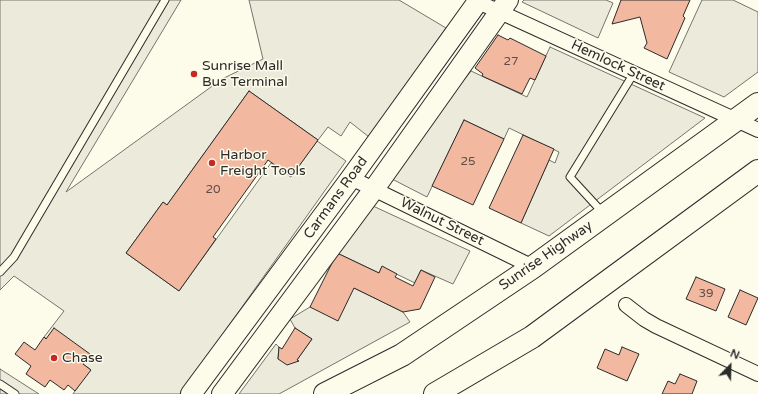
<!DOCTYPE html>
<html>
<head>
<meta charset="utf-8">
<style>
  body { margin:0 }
  #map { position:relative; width:758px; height:394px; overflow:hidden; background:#fdfbea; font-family:"Varela Round",sans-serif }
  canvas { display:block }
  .north { position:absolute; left:710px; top:346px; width:40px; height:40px; -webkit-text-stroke:3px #fdfbea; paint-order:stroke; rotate:23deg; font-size:11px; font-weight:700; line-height:16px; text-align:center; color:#2b2b2b }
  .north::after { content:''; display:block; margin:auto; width:14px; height:18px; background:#2b2b2b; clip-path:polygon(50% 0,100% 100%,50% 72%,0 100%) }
</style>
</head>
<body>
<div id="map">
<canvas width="758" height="394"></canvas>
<div class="north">N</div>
</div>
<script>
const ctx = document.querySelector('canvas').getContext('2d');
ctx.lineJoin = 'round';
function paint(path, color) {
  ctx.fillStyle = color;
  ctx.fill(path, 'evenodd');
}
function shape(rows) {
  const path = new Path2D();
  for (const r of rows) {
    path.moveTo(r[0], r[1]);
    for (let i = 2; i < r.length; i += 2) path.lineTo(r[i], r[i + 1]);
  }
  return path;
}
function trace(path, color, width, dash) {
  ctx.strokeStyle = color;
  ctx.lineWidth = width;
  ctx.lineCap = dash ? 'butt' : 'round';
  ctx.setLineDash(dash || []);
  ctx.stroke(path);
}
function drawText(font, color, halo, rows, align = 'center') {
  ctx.font = font + ' "Varela Round",sans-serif';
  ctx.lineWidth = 3;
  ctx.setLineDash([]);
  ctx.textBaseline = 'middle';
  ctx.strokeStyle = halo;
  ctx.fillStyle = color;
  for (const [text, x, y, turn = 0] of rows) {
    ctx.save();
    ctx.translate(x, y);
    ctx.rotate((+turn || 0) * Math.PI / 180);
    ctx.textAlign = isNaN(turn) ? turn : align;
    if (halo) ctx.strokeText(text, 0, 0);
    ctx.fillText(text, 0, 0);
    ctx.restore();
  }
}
const parking = shape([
  [0,0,181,0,66,192,222,79,263,59,249,0,399,0,446,28,369,137,350,122,341,136,328,127,318,140,249,91,167,205,163,202,126,253,179,291,271,163,291,177,317,141,346,161,180,394,73,394,90,369,44,337,64,311,14,276,0,290,0,0],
  [524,0,606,0,613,3,598,38,522,2,524,0],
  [702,0,733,0,758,12,758,72,724,97,669,72,702,0],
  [550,47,705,118,549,236,521,223,549,160,555,163,559,152,509,128,504,139,464,120,427,197,392,179,441,109,471,71,527,97,550,47],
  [373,206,470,251,453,284,421,270,415,283,382,267,379,273,337,253,373,206],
  [354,288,403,312,410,322,279,394,239,394,276,344,279,347,278,359,297,360,312,339,295,328,290,319,310,307,354,288],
  [0,369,39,394,0,394,0,369]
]);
const building = shape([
  [621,0,690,0,683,16,685,18,667,59,644,48,647,43,640,17,612,24,621,0],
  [498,35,508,40,510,38,546,56,535,80,530,78,522,94,482,76,483,74,475,68,498,35],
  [249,91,318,140,291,177,268,160,213,237,216,239,179,291,126,253,163,202,167,205,249,91],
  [464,120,504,139,473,205,432,186,464,120],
  [523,135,554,149,521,223,489,208,523,135],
  [337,253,379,273,382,266,397,274,395,277,413,286,421,270,435,277,420,309,403,312,354,288,338,321,310,307,337,253],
  [696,277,725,289,716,311,686,299,696,277],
  [740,290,758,298,746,325,728,317,740,290],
  [54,328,90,354,83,364,91,370,75,391,68,385,64,390,50,380,45,387,26,374,31,366,15,354,24,342,35,350,44,337,46,339,54,328],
  [295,328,312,339,297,360,299,361,287,365,278,359,279,347,282,349,295,328],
  [622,347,639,354,627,381,597,368,605,349,619,355,622,347],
  [680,374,697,381,692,394,662,394,668,381,675,384,680,374]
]);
const lane = shape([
  [604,214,570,177,634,73],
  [0,272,14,257,165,0],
  [0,384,15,394]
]);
const street = shape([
  [478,2,758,130],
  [351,178,533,267],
  [626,305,644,319,656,326,758,374]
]);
const secondary = shape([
  [191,394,351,178,479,0],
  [222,394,374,189,508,0]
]);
const highway = shape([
  [325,394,402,355,533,267,758,104],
  [435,394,532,337,758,171]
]);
const markers = [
  [194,74,4,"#c62828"],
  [212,163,4,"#c62828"],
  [54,358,4,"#c62828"]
];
const numberNames = [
  ["27",511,62],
  ["25",468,162],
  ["20",213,190],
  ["39",706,294]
];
const poiNames = [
  ["Sunrise Mall",202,66],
  ["Bus Terminal",202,82],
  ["Harbor",220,155],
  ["Freight Tools",220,171],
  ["Chase",62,358]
];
const streetNames = [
  ["Hemlock Street",618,66,25],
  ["Carmans Road",336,198,-54],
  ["Walnut Street",442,222,26],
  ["Sunrise Highway",546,256,-35]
];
paint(parking, '#eceadb');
trace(parking, '#74746e', 1);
paint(building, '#f2b8a0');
trace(building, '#2b2b2b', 1);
trace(lane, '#2b2b2b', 9);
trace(street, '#2b2b2b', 16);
trace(secondary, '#2b2b2b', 22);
trace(highway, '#2b2b2b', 24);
trace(lane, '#fdfbea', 7);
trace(street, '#fdfbea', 14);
trace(secondary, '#fdfbea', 20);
trace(highway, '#fdfbea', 22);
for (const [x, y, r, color] of markers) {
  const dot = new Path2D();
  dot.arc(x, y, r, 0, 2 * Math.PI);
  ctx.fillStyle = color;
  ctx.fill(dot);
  trace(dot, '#fdfbea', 1.5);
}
drawText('12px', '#5d4e48', null, numberNames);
drawText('14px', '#2b2b2b', '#fdfbea', poiNames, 'left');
drawText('14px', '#2b2b2b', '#fdfbea', streetNames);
</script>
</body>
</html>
